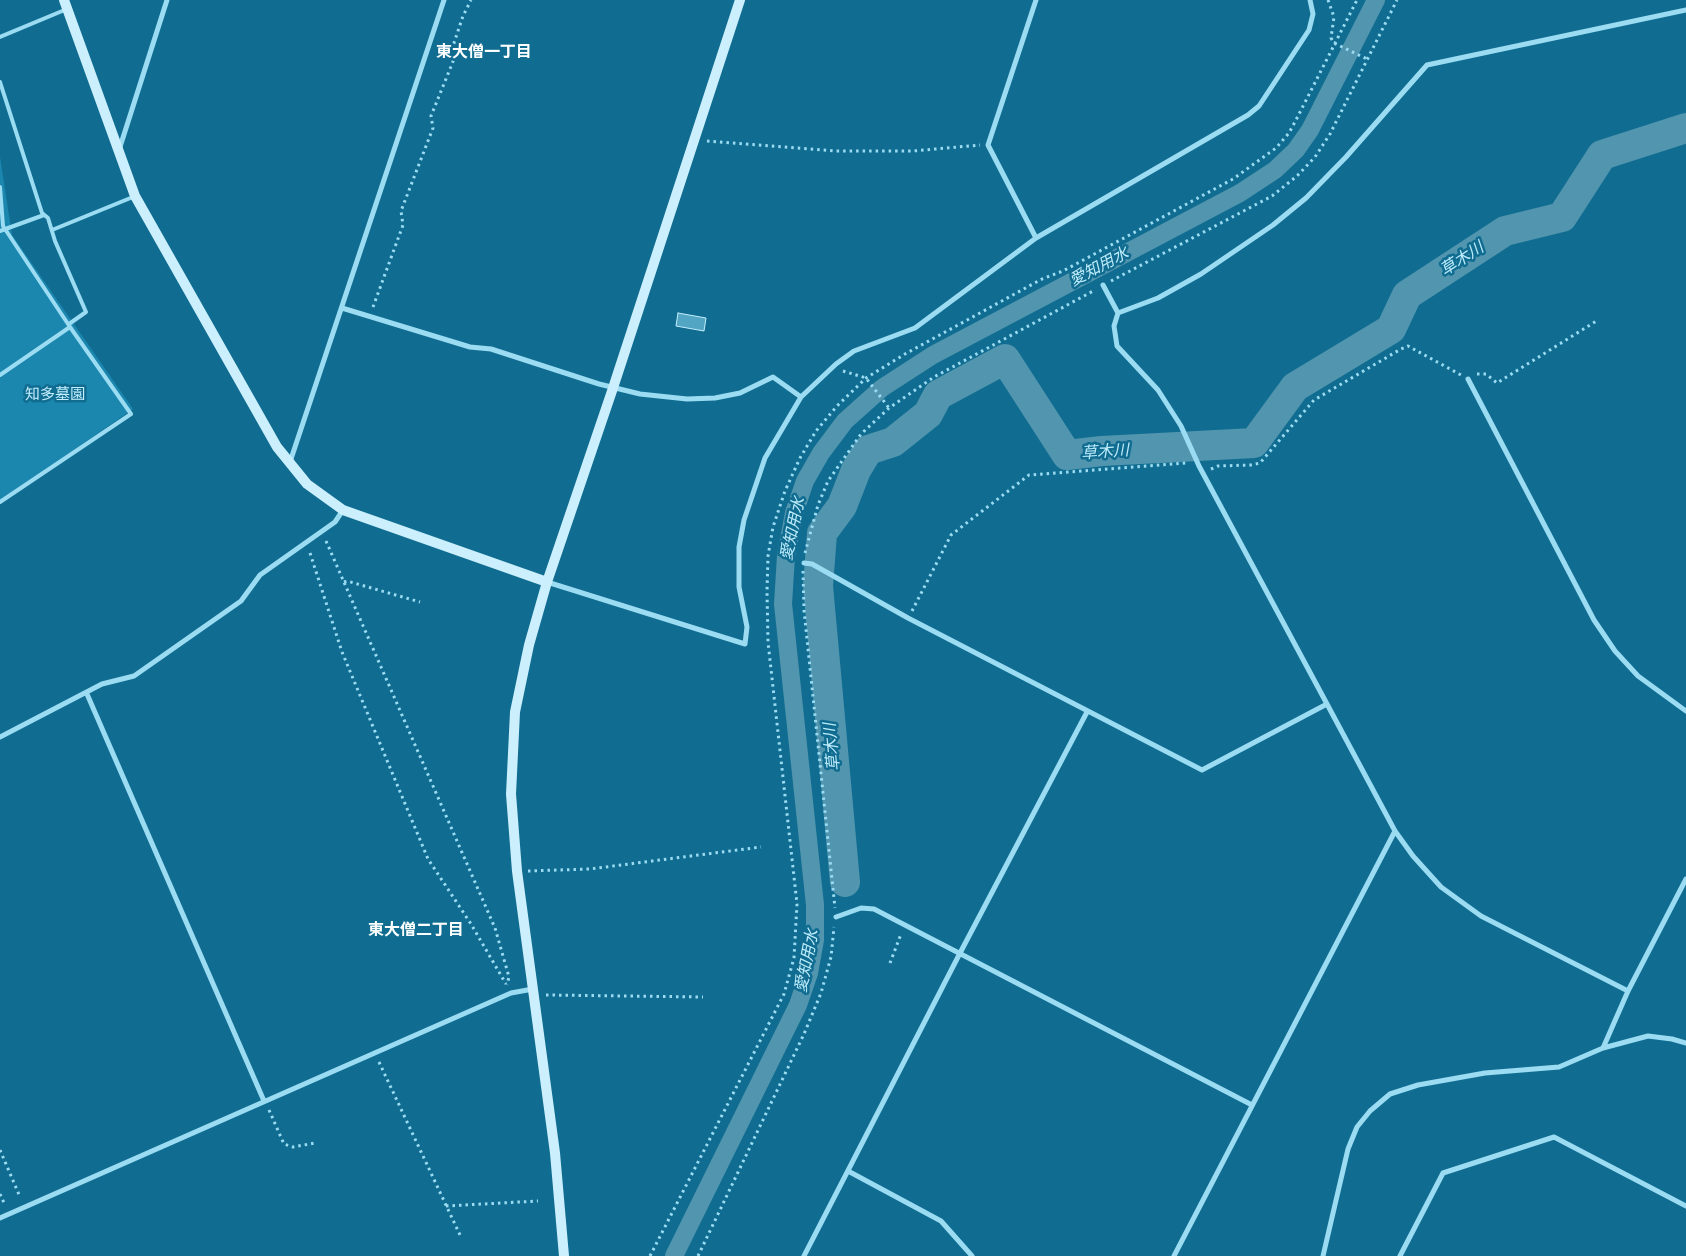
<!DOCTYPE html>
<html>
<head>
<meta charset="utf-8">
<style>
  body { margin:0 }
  canvas { display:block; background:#106d91 }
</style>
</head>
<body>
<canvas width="1686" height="1256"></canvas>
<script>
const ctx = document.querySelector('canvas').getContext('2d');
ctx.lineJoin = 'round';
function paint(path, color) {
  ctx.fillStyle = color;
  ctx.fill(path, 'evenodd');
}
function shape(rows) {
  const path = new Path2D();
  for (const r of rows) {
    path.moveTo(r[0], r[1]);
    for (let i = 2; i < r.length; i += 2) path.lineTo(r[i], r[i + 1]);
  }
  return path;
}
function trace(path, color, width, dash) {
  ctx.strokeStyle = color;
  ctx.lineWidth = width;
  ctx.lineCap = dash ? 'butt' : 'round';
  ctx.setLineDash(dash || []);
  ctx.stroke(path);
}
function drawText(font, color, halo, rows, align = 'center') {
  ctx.font = font + ' Inter,"Noto Sans JP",sans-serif';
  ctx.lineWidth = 5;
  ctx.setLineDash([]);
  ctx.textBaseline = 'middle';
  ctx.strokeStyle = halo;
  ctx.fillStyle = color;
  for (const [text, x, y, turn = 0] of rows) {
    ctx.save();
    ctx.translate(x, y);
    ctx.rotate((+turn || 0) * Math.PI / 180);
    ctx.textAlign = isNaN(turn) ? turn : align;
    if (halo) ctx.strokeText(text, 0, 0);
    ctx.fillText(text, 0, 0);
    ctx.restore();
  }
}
const green = shape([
  [0,157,12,235,133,409,0,501]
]);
const canal = shape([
  [674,1256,798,1005,809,973,815,940,815,905,783,604,786,556,794,513,805,481,821,453,845,421,882,388,933,355,1240,193,1275,170,1296,150,1310,130,1376,0]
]);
const river = shape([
  [845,882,818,586,822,533,842,506,856,470,868,450,893,442,928,414,938,395,1005,359,1067,455,1102,451,1254,443,1295,387,1391,329,1407,295,1505,231,1562,217,1602,155,1686,128]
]);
const building = shape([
  [678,313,706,318,704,331,676,326,678,313]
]);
const path = shape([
  [1328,0,1334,17,1331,38,1334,43,1367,59],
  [707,141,835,151,913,151,980,145],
  [1111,281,1272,196,1297,176,1315,157,1330,134,1397,0],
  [373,307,403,225,401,211,433,128,431,116,454,59,453,46,463,16,471,0],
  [843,371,866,378,889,408],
  [1477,374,1486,374,1497,383,1598,320],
  [1211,469,1218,466,1251,465,1260,463,1314,400,1401,349,1408,346,1461,375],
  [326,541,495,928,509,977,507,985],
  [310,553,342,652,428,859,471,924,506,984],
  [805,553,818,505,828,481,861,434,889,408,934,377,1095,290],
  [803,571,804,610,835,908],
  [344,582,347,581,420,602],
  [912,611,951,535,1029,475,1186,463],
  [528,871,590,869,761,847],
  [890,963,901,934],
  [546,995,703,997],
  [379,1062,460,1235],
  [269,1110,284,1144,293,1147,315,1143],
  [0,1150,20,1197],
  [0,1194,5,1205],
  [446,1206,538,1201],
  [650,1256,784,994,794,958,797,904,768,642,767,591,768,556,773,527,785,491,800,458,816,431,837,406,866,378,905,354,1042,279,1063,271,1233,179,1276,148,1289,133,1296,120,1357,0],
  [698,1256,804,1034,821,993,831,957,834,927]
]);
const lane = shape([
  [0,37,67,9],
  [0,82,42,213,48,218,55,241,86,312,69,324],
  [0,187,3,226,70,327,0,375],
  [52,230,133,197],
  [0,231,44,215],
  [0,502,131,414,70,327]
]);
const street = shape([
  [120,147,167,0],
  [1036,238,988,145,1036,0],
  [1103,285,1118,313],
  [342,308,470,347,491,349,599,384,640,394,687,399,715,398,740,393,773,377,801,397],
  [1468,379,1594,620,1615,651,1638,676,1686,711],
  [290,462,444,0],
  [804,563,812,564,908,618,1202,770,1327,704],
  [547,582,745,644,747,627,739,587,739,547,744,520,765,458,801,397,836,364,854,351,915,328,1036,238,1248,115,1259,106,1309,30,1313,14,1310,0],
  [87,694,264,1101],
  [0,737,102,684,134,676,241,601,260,575,335,522,343,510],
  [836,917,861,908,874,909,1252,1105],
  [1628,991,1481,916,1441,887,1413,856,1395,831,1327,704,1199,466,1181,426,1158,390,1117,346,1114,326,1118,313,1158,298,1201,274,1273,225,1306,198,1346,157,1427,65,1686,10],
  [1603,1048,1628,991,1686,879],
  [848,1171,941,1221,972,1256],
  [0,1218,511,993,533,989],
  [804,1256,959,955,1087,712],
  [1174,1256,1395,831],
  [1323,1256,1348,1149,1357,1127,1370,1111,1390,1094,1418,1085,1485,1073,1559,1067,1603,1048,1648,1036,1672,1039,1686,1043],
  [1400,1256,1443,1173,1554,1137,1686,1206]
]);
const secondary = shape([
  [64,0,135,196,277,447,307,484,343,510,547,582],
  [564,1256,555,1153,517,871,511,794,515,712,529,645,547,582,613,388,740,0]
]);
const parkNames = [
  ["知多墓園",55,394]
];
const neighbourhoodNames = [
  ["東大僧一丁目",484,52],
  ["東大僧二丁目",416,930]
];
const waterNames = [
  ["草木川",1462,259,-33],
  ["愛知用水",1099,267,-28],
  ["草木川",1105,452,-4],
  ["愛知用水",793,529,-78],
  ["草木川",832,747,-95],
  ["愛知用水",807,961,-79]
];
paint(green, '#1b86ae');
trace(canal, '#5295ae', 18);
trace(river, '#5295ae', 30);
paint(building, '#53a5c4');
trace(building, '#c3eefd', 1);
trace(path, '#9bdcf3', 3, [2.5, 4]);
trace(lane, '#9bdcf3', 4);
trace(street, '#9bdcf3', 5);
trace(secondary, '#cbeffd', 10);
drawText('15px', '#c3eefd', '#106d91', parkNames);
drawText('bold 16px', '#fff', '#106d91', neighbourhoodNames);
drawText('italic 16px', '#bdecfb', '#106d91', waterNames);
</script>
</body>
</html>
